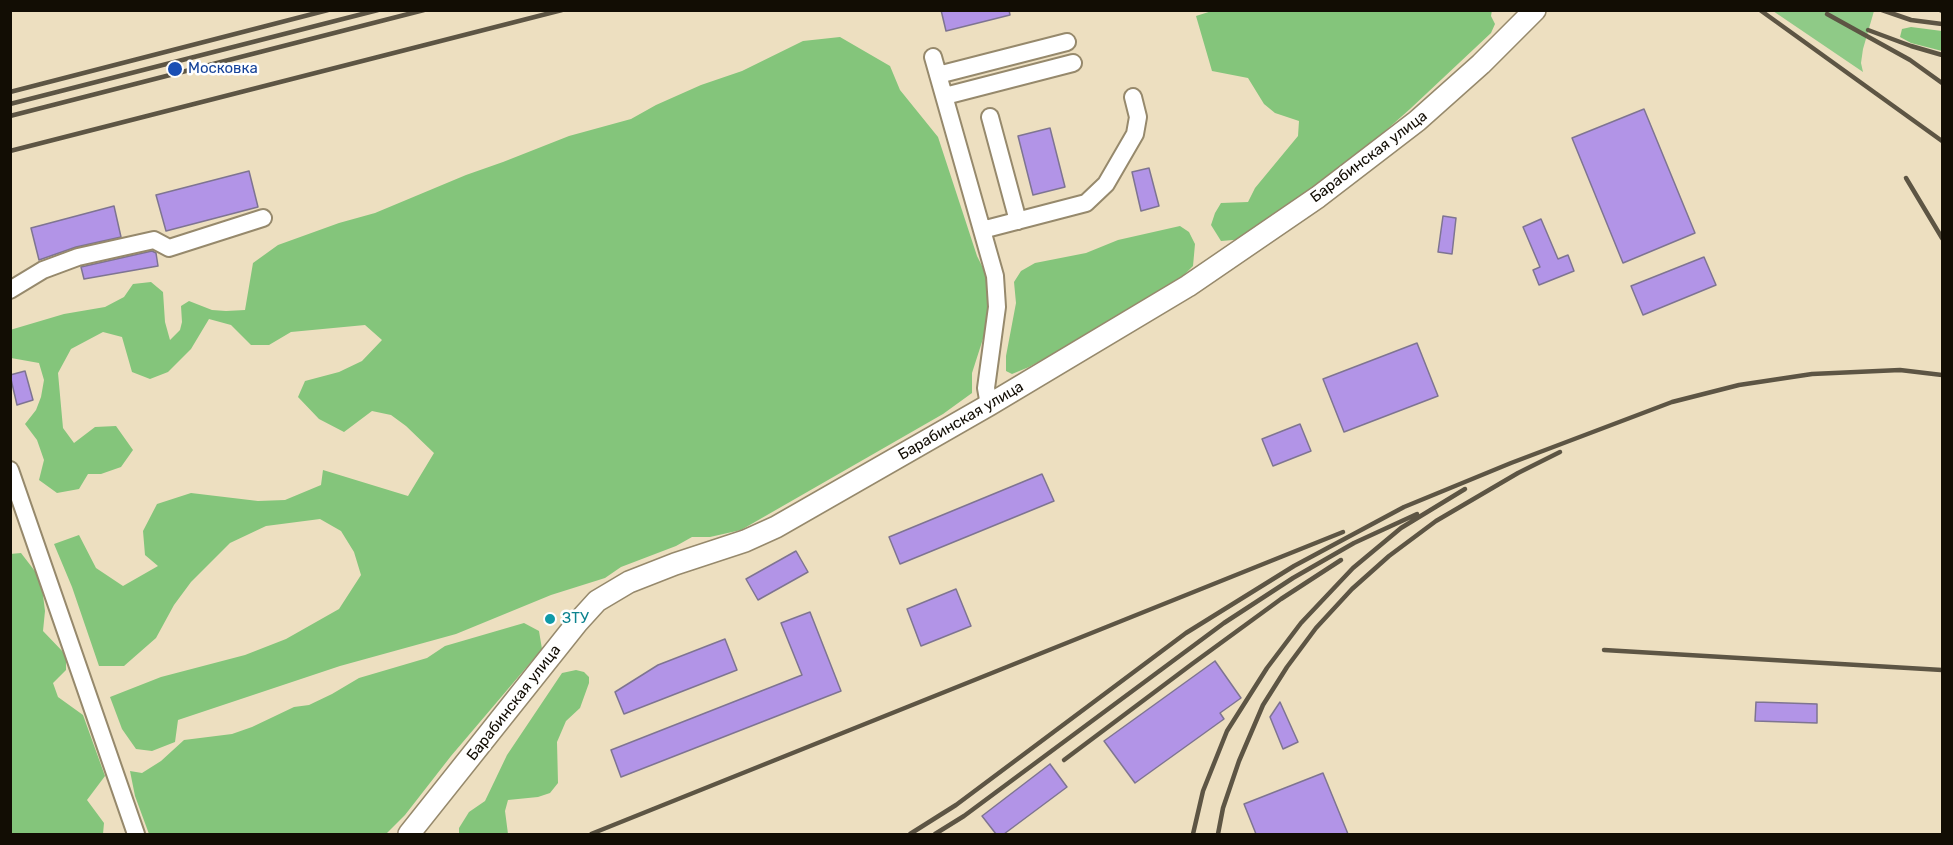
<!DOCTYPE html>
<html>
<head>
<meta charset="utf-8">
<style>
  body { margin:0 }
  #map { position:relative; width:1953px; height:845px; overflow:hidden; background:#eddfc0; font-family:Rubik,sans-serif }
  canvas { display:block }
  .frame { position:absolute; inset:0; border:12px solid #120d04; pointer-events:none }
</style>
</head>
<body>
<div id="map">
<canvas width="1953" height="845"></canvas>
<div class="frame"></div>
</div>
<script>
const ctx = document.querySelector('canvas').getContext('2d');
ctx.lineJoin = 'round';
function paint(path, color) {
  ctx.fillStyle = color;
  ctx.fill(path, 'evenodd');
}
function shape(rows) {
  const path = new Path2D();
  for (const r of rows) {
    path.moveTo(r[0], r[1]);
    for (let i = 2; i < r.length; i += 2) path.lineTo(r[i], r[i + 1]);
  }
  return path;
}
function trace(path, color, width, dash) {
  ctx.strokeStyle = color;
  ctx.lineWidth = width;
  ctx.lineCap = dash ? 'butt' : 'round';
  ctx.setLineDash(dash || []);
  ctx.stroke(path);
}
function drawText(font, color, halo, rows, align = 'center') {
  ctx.font = font + ' Rubik,sans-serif';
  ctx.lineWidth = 5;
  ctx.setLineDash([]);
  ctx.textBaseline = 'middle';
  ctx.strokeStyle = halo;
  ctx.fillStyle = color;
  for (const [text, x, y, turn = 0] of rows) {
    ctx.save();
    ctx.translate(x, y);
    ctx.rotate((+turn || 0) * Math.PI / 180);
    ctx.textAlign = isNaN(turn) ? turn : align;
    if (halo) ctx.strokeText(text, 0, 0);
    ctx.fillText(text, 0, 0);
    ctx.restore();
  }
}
const green = shape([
  [1773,11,1874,11,1863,49,1861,63,1863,72]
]);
const forest = shape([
  [1215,10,1492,10,1491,16,1495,24,1491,33,1410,109,1338,173,1245,239,1221,241,1211,225,1215,213,1221,203,1248,202,1255,188,1298,136,1299,121,1275,113,1264,104,1248,78,1212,71,1196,16],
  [1911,27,1942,31,1942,51,1911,43,1900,37,1902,29],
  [840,37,890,66,900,90,938,137,977,256,988,278,990,317,972,373,972,393,943,414,741,530,710,537,692,537,676,546,621,567,605,578,551,595,456,634,340,666,178,720,175,742,152,751,136,749,122,729,110,697,161,677,245,655,286,639,339,609,361,575,354,552,341,531,320,519,266,526,230,543,191,582,174,605,156,638,124,666,99,666,72,587,54,544,79,535,96,568,123,586,158,566,145,555,143,531,157,504,191,493,258,501,285,500,321,485,323,470,408,496,434,453,406,426,391,415,372,411,344,432,319,419,298,397,305,381,339,372,362,361,382,340,365,325,291,332,269,345,251,345,231,325,209,319,191,349,168,372,150,379,132,372,122,337,103,332,71,349,58,373,63,428,74,443,95,427,116,426,133,450,121,467,101,474,88,474,79,489,57,493,39,480,44,460,37,440,25,424,36,410,41,397,44,380,39,363,11,358,10,330,64,314,105,307,124,297,133,284,151,282,163,292,165,322,170,340,180,330,182,322,181,306,189,301,212,310,226,311,245,310,253,263,278,245,339,223,375,213,466,175,503,162,569,136,631,119,656,105,701,85,742,71,803,41],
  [1180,226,1189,232,1195,244,1193,266,1169,290,1029,367,1012,374,1006,371,1006,356,1016,303,1014,282,1021,271,1035,263,1086,253,1118,240],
  [21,553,41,579,45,611,43,631,66,655,66,670,53,683,58,697,83,715,105,776,87,800,104,823,103,834,11,834,10,554],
  [524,623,539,631,542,649,451,756,405,815,386,834,149,834,135,796,130,771,142,773,161,761,184,740,232,734,252,727,294,707,309,705,332,694,359,678,427,658,445,646],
  [576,670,584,672,589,677,589,683,580,708,566,721,557,742,558,783,550,793,538,797,508,800,505,811,508,834,459,834,459,828,469,812,485,801,507,755,562,673]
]);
const building = shape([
  [941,10,1009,10,1010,15,946,31,941,10],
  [1644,109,1695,233,1623,263,1572,138,1644,109],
  [1050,128,1065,187,1033,195,1018,136,1050,128],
  [1149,168,1159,206,1141,211,1132,172,1149,168],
  [249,171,258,207,166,231,156,195,249,171],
  [114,206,121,237,76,247,39,260,31,228,114,206],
  [1443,216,1456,218,1452,254,1438,252,1443,216],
  [1541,219,1558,259,1568,255,1574,271,1539,285,1533,270,1540,267,1523,227,1541,219],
  [152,251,156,253,158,266,84,279,81,267,152,251],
  [1704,257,1716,285,1643,315,1631,286,1704,257],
  [1417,343,1438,396,1344,432,1323,379,1417,343],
  [25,371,33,400,17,405,10,375,25,371],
  [1300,424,1311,451,1273,466,1262,439,1300,424],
  [1042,474,1054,501,900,564,889,537,1042,474],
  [796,551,808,572,758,600,746,579,796,551],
  [956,589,971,626,921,646,907,609,956,589],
  [810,612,841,691,621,777,611,750,802,675,781,623,810,612],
  [725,639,737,670,624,714,615,692,658,665,725,639],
  [1215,661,1241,698,1220,713,1224,719,1135,783,1104,741,1215,661],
  [1280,702,1298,742,1283,749,1270,717,1280,702],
  [1756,702,1817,704,1817,723,1755,721,1756,702],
  [1050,764,1067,787,1004,834,996,834,982,816,1050,764],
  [1323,773,1348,834,1256,834,1244,804,1323,773]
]);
const minor = shape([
  [933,57,995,276,997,307,986,388,989,405],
  [938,75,1067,42],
  [945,96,1073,63],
  [990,117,1018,221],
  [982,230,1086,203,1106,184,1135,134,1138,117,1133,97],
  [10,290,43,270,78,257,154,240,169,248,263,218],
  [10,470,136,834]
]);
const major = shape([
  [409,834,577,623,597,601,629,582,675,564,745,541,776,527,989,405,1188,286,1318,197,1417,121,1481,64,1535,10]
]);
const rail = shape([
  [1760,10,1942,141],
  [1882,10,1911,20,1942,24],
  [1940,10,1942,11],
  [1827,14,1910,60,1942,83],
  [1868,30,1911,46,1942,55],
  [10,92,328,10],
  [10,104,378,10],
  [10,116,424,10],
  [10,151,562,10],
  [1906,178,1942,238],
  [1604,650,1942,670],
  [1064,760,1192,664,1281,599,1341,560],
  [591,834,1343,532],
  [910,834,956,805,1186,633,1294,566,1404,507,1511,463,1672,402,1739,385,1812,374,1900,370,1942,375],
  [935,834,964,816,1224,623,1293,578,1354,543,1417,514],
  [1193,834,1203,791,1227,731,1267,668,1301,623,1353,568,1401,528,1465,489],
  [1218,834,1223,808,1239,761,1263,705,1287,667,1316,628,1352,589,1389,556,1436,521,1518,473,1560,452]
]);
const markers = [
  [175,69,8,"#1a4fb4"],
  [550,619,6,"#0f9aa8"]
];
const transitNames = [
  ["Московка",188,69]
];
const streetNames = [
  ["Барабинская улица",1369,157,-37],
  ["Барабинская улица",961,421,-30],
  ["Барабинская улица",514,703,-52]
];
const cultureNames = [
  ["ЗТУ",562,619]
];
paint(green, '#8fca87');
paint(forest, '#84c57b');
paint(building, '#b294e7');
trace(building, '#7e7491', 1.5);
trace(minor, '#96896c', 20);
trace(major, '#96896c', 24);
trace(minor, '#fff', 16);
trace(major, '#fff', 21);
trace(rail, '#5d5544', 4.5);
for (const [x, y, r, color] of markers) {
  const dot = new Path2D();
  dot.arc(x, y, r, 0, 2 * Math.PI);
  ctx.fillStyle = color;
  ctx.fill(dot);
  trace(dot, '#fff', 2);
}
drawText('15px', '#164399', '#fff', transitNames, 'left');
drawText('15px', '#120d04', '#fff', streetNames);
drawText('15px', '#0d838f', '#fff', cultureNames, 'left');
</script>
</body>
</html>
